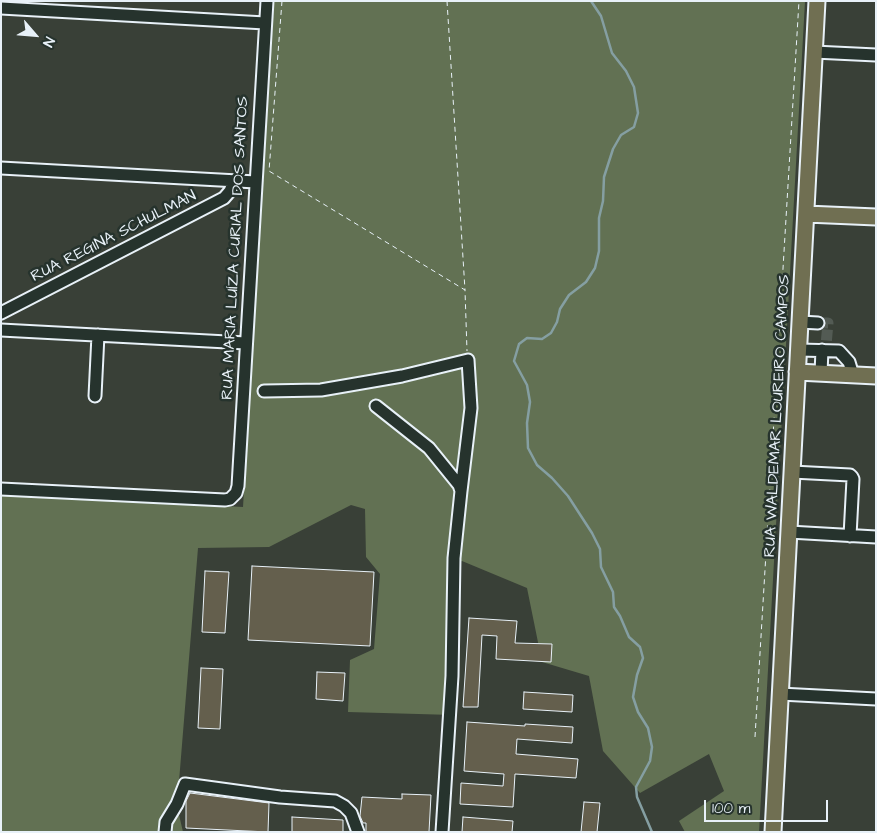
<!DOCTYPE html>
<html>
<head>
<meta charset="utf-8">
<style>
  body { margin:0 }
  #map { position:relative; width:877px; height:833px; overflow:hidden; background:#394037; font-family:"Architects Daughter",sans-serif }
  canvas { display:block }
  .frame { position:absolute; inset:0; border:2px solid #e8f1f8; pointer-events:none }
  .north { position:absolute; left:10px; top:10px; width:50px; height:50px; -webkit-text-stroke:4px #26332d; paint-order:stroke; rotate:117deg; font-size:14px; font-weight:700; line-height:20px; text-align:center; color:#e8f1f8 }
  .north::after { content:''; display:block; margin:auto; width:18px; height:22px; background:#e8f1f8; clip-path:polygon(50% 0,100% 100%,50% 72%,0 100%) }
  .scale { position:absolute; left:704px; top:800px; width:124px; height:22px; box-sizing:border-box; border:2px solid #e8f1f8; border-top:0; padding-left:6px; font-size:15px; line-height:18px; white-space:nowrap; color:#e8f1f8; -webkit-text-stroke:4px #26332d; paint-order:stroke }
</style>
</head>
<body>
<div id="map">
<canvas width="877" height="833"></canvas>
<div class="frame"></div>
<div class="north">N</div>
<div class="scale">100 m</div>
</div>
<script>
const ctx = document.querySelector('canvas').getContext('2d');
ctx.lineJoin = 'round';
function paint(path, color) {
  ctx.fillStyle = color;
  ctx.fill(path, 'evenodd');
}
function shape(rows) {
  const path = new Path2D();
  for (const r of rows) {
    path.moveTo(r[0], r[1]);
    for (let i = 2; i < r.length; i += 2) path.lineTo(r[i], r[i + 1]);
  }
  return path;
}
function trace(path, color, width, dash) {
  ctx.strokeStyle = color;
  ctx.lineWidth = width;
  ctx.lineCap = dash ? 'butt' : 'round';
  ctx.setLineDash(dash || []);
  ctx.stroke(path);
}
function drawText(font, color, halo, rows, align = 'center') {
  ctx.font = font + ' "Architects Daughter",sans-serif';
  ctx.lineWidth = 5;
  ctx.setLineDash([]);
  ctx.textBaseline = 'middle';
  ctx.strokeStyle = halo;
  ctx.fillStyle = color;
  for (const [text, x, y, turn = 0] of rows) {
    ctx.save();
    ctx.translate(x, y);
    ctx.rotate((+turn || 0) * Math.PI / 180);
    ctx.textAlign = isNaN(turn) ? turn : align;
    if (halo) ctx.strokeText(text, 0, 0);
    ctx.fillText(text, 0, 0);
    ctx.restore();
  }
}
const green = shape([
  [274,1,805,1,759,832,685,832,679,821,724,791,709,754,640,793,603,751,589,676,542,662,527,588,462,561,456,564,453,715,348,712,350,660,374,649,380,574,366,557,365,509,351,505,269,547,198,548,177,806,183,832,1,832,1,494,243,507]
]);
const stream = shape([
  [591,1,601,16,612,53,626,71,634,87,638,113,634,127,621,135,613,149,604,177,603,201,599,218,599,251,595,268,586,282,569,295,560,309,557,322,551,333,542,339,527,338,519,344,514,361,527,385,530,402,527,423,528,448,537,465,552,478,568,496,592,533,600,549,601,567,613,592,614,607,620,616,629,637,640,647,643,658,637,675,633,697,638,712,648,728,652,747,650,761,636,787,637,797,652,832]
]);
const building = shape([
  [252,566,374,572,370,646,248,640,252,566],
  [205,571,229,572,225,633,202,632,205,571],
  [469,618,517,621,515,643,552,644,551,662,496,659,497,636,482,635,478,707,463,707,469,618],
  [201,668,223,669,220,729,198,728,201,668],
  [317,672,345,673,343,701,316,699,317,672],
  [524,692,573,695,572,712,523,709,524,692],
  [467,722,525,726,525,724,573,727,572,743,517,739,516,754,578,759,576,778,515,774,513,807,460,804,461,783,503,786,504,774,464,771,467,722],
  [190,793,269,803,268,832,186,828,186,801,190,793],
  [402,794,431,795,429,832,366,832,366,823,363,823,360,816,362,797,402,799,402,794],
  [584,802,600,803,597,832,581,832,584,802],
  [292,817,343,820,343,832,292,832,292,817],
  [463,817,513,821,512,832,462,832,463,817]
]);
const minorTunnel = shape([
  [818,323,828,323,826,345]
]);
const path = shape([
  [282,1,269,171,465,290,467,351],
  [447,1,465,290],
  [755,737,799,1]
]);
const minor = shape([
  [1,8,265,23],
  [814,52,876,55],
  [1,168,256,182],
  [1,313,224,198,230,191,234,181],
  [800,322,818,323],
  [1,330,246,343],
  [799,350,839,351,849,362,853,375],
  [821,373,822,350],
  [264,391,321,390,402,376,468,360,471,408,461,491],
  [95,396,98,335],
  [376,406,429,448,459,485,461,491,454,558,452,676,442,832],
  [792,472,850,475,852,477,853,479,850,536],
  [1,489,225,500,230,499,236,493,238,486,267,1],
  [789,532,876,537],
  [780,694,876,699],
  [165,832,166,822,177,804,185,784,280,797,335,801,344,806,351,813,358,832]
]);
const major = shape([
  [806,214,876,217],
  [797,372,876,376],
  [773,832,817,1]
]);
const streetNames = [
  ["RUA REGINA SCHULMAN",114,237,-27],
  ["RUA MARIA LUÍZA CURIAL DOS SANTOS",236,248,-87],
  ["RUA WALDEMAR LOUREIRO CAMPOS",778,416,-87]
];
paint(green, '#627153');
trace(stream, '#859fa2', 2.5);
paint(building, '#645f4d');
trace(building, '#e8f1f8', 1);
trace(minorTunnel, '#535b54', 11, [11, 5.5]);
trace(minor, '#e8f1f8', 15);
trace(major, '#e8f1f8', 19);
trace(path, '#e8f1f8', 1, [5, 4]);
trace(minor, '#26332d', 11);
trace(major, '#706f52', 15);
drawText('16px', '#e8f1f8', '#26332d', streetNames);
</script>
</body>
</html>
